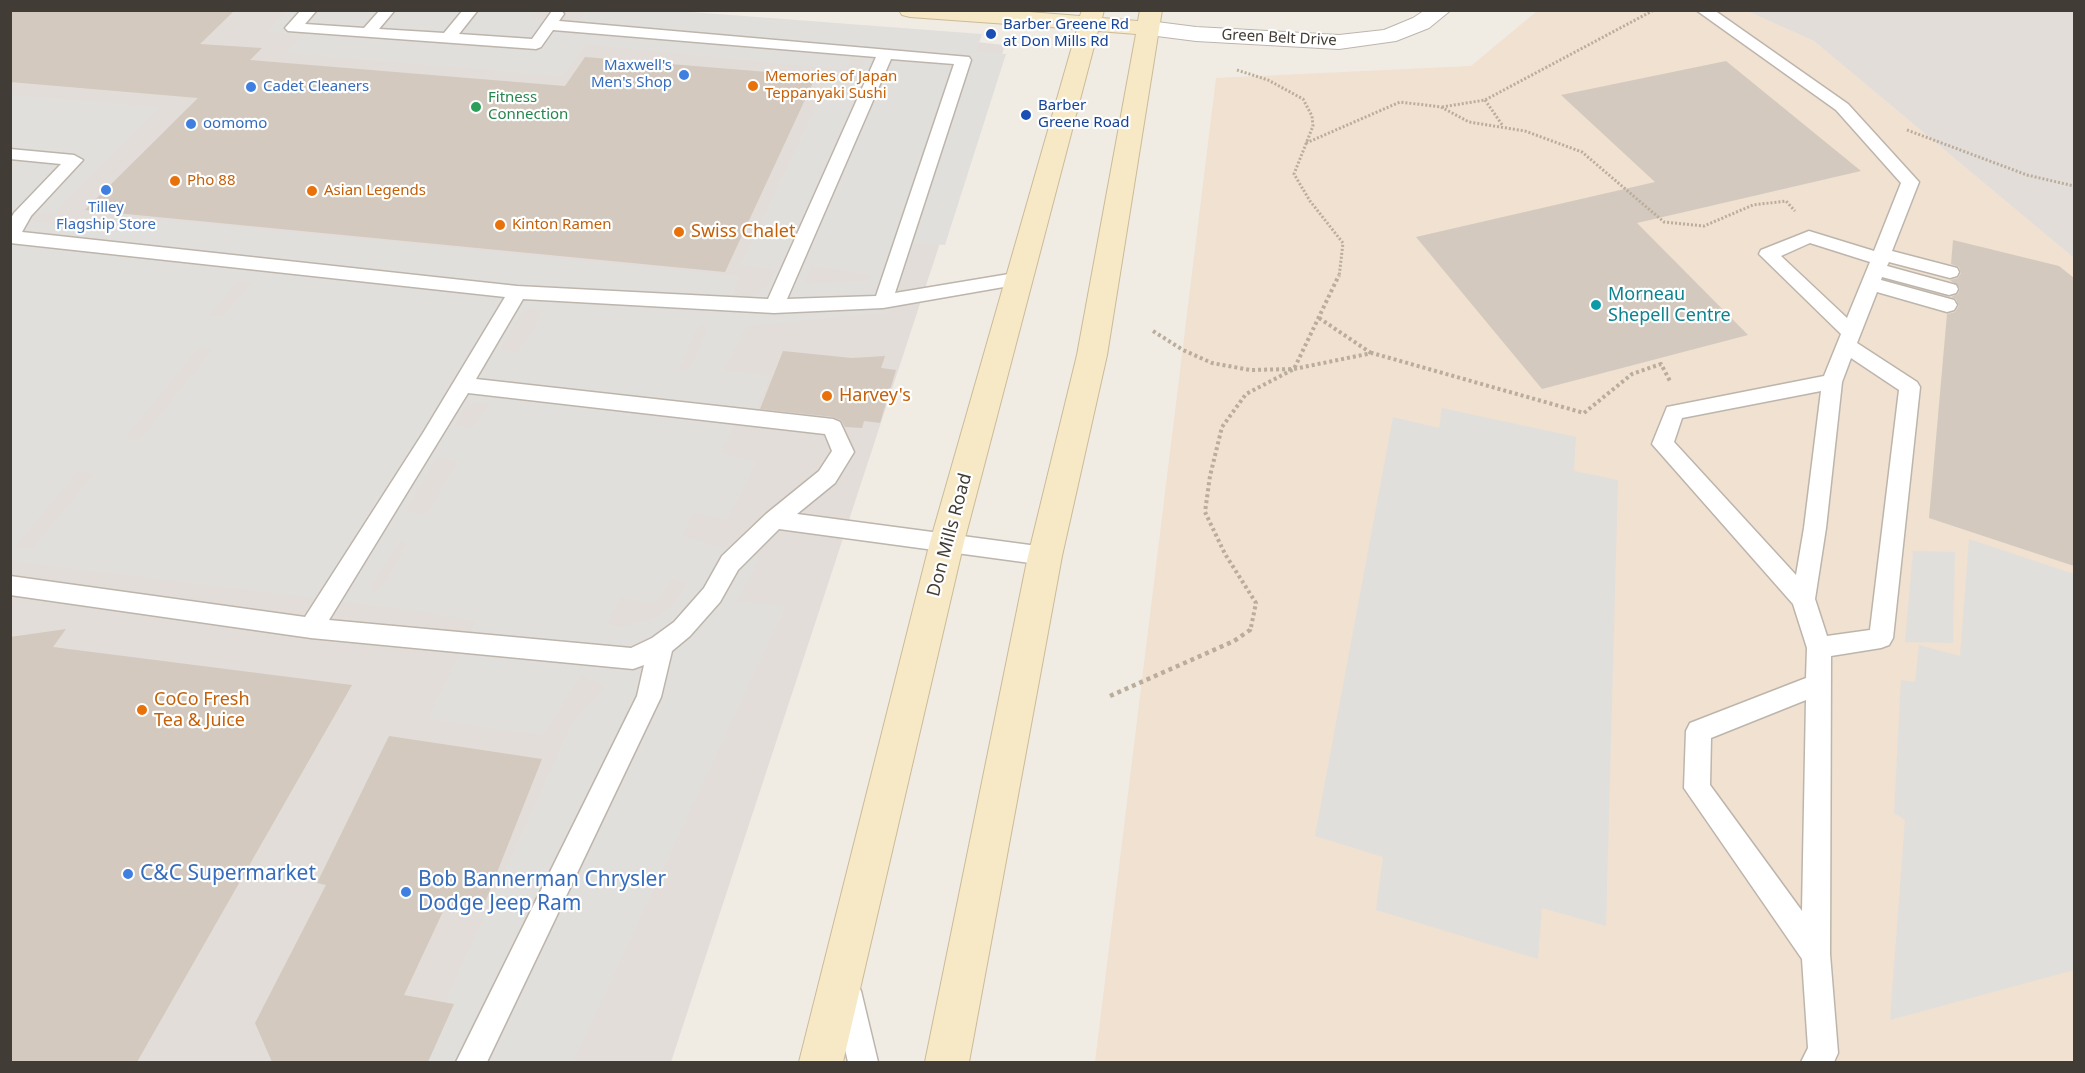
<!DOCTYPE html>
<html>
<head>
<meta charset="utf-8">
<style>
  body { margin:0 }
  #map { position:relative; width:2085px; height:1073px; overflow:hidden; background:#f0ece4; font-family:"Noto Sans",sans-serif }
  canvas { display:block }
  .frame { position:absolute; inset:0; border:12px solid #413c35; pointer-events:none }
</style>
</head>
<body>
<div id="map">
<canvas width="2085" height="1073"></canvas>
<div class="frame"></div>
</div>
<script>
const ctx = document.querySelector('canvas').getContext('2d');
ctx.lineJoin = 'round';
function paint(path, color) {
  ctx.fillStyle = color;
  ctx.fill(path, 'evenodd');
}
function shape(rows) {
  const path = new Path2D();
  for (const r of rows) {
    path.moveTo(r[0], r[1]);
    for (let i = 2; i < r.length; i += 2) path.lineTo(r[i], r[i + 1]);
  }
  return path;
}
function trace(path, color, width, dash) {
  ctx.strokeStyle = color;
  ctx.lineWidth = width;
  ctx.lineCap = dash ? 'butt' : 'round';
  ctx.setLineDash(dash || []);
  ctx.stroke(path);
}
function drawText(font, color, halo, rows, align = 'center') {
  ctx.font = font + ' "Noto Sans",sans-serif';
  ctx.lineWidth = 4.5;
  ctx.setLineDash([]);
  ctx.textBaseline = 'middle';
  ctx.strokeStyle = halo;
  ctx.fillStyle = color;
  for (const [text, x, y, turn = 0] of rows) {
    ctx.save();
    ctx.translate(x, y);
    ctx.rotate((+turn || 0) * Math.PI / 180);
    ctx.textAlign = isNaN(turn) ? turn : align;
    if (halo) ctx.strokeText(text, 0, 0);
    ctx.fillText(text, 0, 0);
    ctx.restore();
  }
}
const commercial = shape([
  [1537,11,1747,11,1814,41,2074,258,2074,1062,1095,1062,1216,78,1471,66]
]);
const industrial = shape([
  [666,10,1005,45,671,1062,11,1062,10,11],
  [1747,11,2074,11,2074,258,1814,41]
]);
const parking = shape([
  [537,10,531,19,579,22,587,11,606,13,608,10,678,11,982,34,976,52,1006,54,945,245,914,243,890,312,747,326,723,370,769,377,750,424,735,422,721,453,756,462,728,519,693,513,682,536,760,558,737,601,785,607,573,1062,418,1062,574,719,606,686,581,675,543,735,428,719,476,621,415,610,11,561,11,217,98,233,118,215,739,276,732,298,755,295,769,284,775,272,773,269,741,265,831,75,857,78,865,62,863,59,851,58,846,70,585,44,563,76,286,53,301,36,267,31,287,11],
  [812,266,869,274,869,278,866,281,808,284,805,283],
  [238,281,251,283,223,317,209,315],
  [530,309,541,311,542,315,517,353,501,350,500,348,521,314],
  [702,325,707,329,691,368,681,371,679,368,697,328],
  [199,347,213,349,140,440,125,438],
  [477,402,489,404,478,423,470,428,457,426,456,423,465,407],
  [442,457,458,461,428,512,422,515,407,512,406,508,435,460],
  [78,471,94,474,32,549,15,547],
  [400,541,405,541,407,545,382,588,373,592,370,588],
  [671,578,686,583,682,593,671,608,652,619,620,627,612,626,608,623,620,597,655,603],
  [10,95,161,107,53,214,11,211],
  [1442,408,1576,437,1574,471,1618,480,1606,926,1542,908,1538,959,1376,910,1383,857,1315,836,1393,417,1439,428],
  [1969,539,2074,574,2074,970,1890,1020,1905,820,1894,813,1901,680,1915,682,1919,645,1960,656],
  [1913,551,1955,552,1953,643,1905,642]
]);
const building = shape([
  [10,10,235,10,200,44,262,48,250,60,565,86,585,57,816,76,725,272,85,210,198,98,10,82],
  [1726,61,1861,171,1637,223,1748,335,1542,389,1416,237,1655,182,1561,95],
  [1953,240,2059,266,2074,278,2074,566,1929,518,1947,314,1955,312,1959,306,1956,299,1951,297,1958,294,1960,288,1950,280,1958,278,1961,273,1959,267,1951,264],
  [783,351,852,358,885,356,881,368,896,370,880,423,864,421,862,428,845,427,841,420,833,417,760,409],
  [66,629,53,647,352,685,137,1062,10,1062,10,637],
  [389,736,542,759,486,900,476,900,472,909,446,905,404,995,454,1004,428,1062,272,1062,255,1023,326,885,317,883]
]);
const pathFar2 = shape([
  [1237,70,1268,80,1303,99,1312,116,1313,126,1294,174,1310,201,1343,243,1339,277],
  [1485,100,1503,126],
  [1442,107,1485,100,1654,10],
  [1907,130,2027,175,2074,186],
  [1306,143,1400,102,1441,107,1469,122,1525,131,1582,152,1664,222,1704,226,1753,205,1786,201,1795,211]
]);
const pathFar1 = shape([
  [1319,318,1371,353],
  [1153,331,1183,350,1212,363,1250,370,1294,369,1372,353,1584,413,1632,374,1661,364,1671,383],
  [1251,627,1256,603,1225,554,1205,512,1210,476,1222,427,1246,394,1294,369,1339,275]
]);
const path = shape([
  [1110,696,1234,641,1250,630,1251,626]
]);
const lane = shape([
  [301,10,317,10,305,24,364,28,380,10,395,10,379,29,444,33,463,10,478,10,459,34,532,39,552,11,561,10,564,14,559,21,969,57,971,60,895,293,1021,272,1028,274,1030,278,1028,282,1021,284,883,308,774,313,523,299,476,379,833,419,840,422,854,452,835,483,797,514,1045,547,1053,549,1056,556,1053,563,1045,565,779,529,738,570,720,602,690,636,672,651,661,697,487,1062,456,1062,637,696,644,665,633,669,311,638,10,595,10,576,305,617,423,433,505,297,10,243,10,220,14,213,61,164,10,159,10,149,74,155,83,160,31,216,22,232,517,286,768,299,876,57,553,30,541,47,536,49,288,31,285,28,301,10],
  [891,59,954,64,876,296,787,299,891,59],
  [468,393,825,434,832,451,819,471,766,514,722,556,704,588,674,622,652,638,631,648,329,620,468,393],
  [1696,10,1714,10,1848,104,1919,182,1892,251,1957,268,1959,272,1957,276,1950,278,1889,262,1887,266,1956,285,1958,289,1956,293,1949,295,1882,277,1881,280,1954,300,1957,305,1954,310,1947,312,1877,292,1857,343,1917,382,1920,387,1893,638,1889,645,1881,648,1831,656,1830,954,1838,1053,1834,1062,1801,1062,1808,1048,1802,959,1684,788,1686,731,1690,723,1806,678,1807,648,1793,604,1652,444,1667,407,1824,376,1841,334,1759,254,1761,250,1809,231,1874,251,1901,183,1836,110,1696,10],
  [1810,243,1870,262,1847,318,1781,256,1810,243],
  [1851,358,1899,390,1870,630,1827,636,1815,599,1826,528,1842,382,1851,358],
  [1821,391,1804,528,1796,575,1674,442,1682,418,1821,391],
  [1806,700,1802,911,1710,785,1711,738,1806,700],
  [846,976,856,981,861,991,878,1062,848,1062,831,991,836,981,846,976]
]);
const street = shape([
  [1425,10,1451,10,1429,28,1396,41,1339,49,1196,41,1149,35,1141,33,1138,28,1141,23,1149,21,1196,27,1339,35,1384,30,1413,18,1425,10]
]);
const secondary = shape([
  [899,10,1004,10,1080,16,1082,10,1104,10,1102,18,1138,21,1140,10,1162,10,1107,355,1062,556,969,1062,925,1062,1028,556,1077,355,1136,34,1098,31,964,542,843,1062,799,1062,930,542,1077,29,910,17,902,15,899,10]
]);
const markers = [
  [991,34,6,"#1a4fb4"],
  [684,75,6,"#3f7fe0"],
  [753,86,6,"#e8710a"],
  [251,87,6,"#3f7fe0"],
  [476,107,6,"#2e9e5b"],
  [1026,115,6,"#1a4fb4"],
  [191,124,6,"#3f7fe0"],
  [175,181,6,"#e8710a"],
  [106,190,6,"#3f7fe0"],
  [312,191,6,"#e8710a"],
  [500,225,6,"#e8710a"],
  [679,232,6,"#e8710a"],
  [1596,305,6,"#0f9aa8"],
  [827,396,6,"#e8710a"],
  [142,710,6,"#e8710a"],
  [128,874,6,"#3f7fe0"],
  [406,892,6,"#3f7fe0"]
];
const farTransitnames = [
  ["Barber Greene Rd",1003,25],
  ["at Don Mills Rd",1003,42],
  ["Barber",1038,106],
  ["Greene Road",1038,123]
];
const farStreetnames = [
  ["Green Belt Drive",1279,38,3]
];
const farShopnames = [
  ["Maxwell's",672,66,"right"],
  ["Men's Shop",672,83,"right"],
  ["Cadet Cleaners",263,87],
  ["oomomo",203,124],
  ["Tilley",106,208,"center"],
  ["Flagship Store",106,225,"center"]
];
const farFoodnames = [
  ["Memories of Japan",765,77],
  ["Teppanyaki Sushi",765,94],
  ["Pho 88",187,181],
  ["Asian Legends",324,191],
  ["Kinton Ramen",512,225]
];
const farLeisurenames = [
  ["Fitness",488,98],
  ["Connection",488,115]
];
const foodNames = [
  ["Swiss Chalet",691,232],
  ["Harvey's",839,396],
  ["CoCo Fresh",154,700],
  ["Tea & Juice",154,721]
];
const cultureNames = [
  ["Morneau",1608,295],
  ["Shepell Centre",1608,316]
];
const streetNames = [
  ["Don Mills Road",950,535,-75]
];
const nearShopnames = [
  ["C&C Supermarket",140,874],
  ["Bob Bannerman Chrysler",418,880],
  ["Dodge Jeep Ram",418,904]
];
paint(commercial, '#f0e1d1');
paint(industrial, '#e2ddd9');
paint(parking, '#e1dfdc');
paint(building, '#d3c9be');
trace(lane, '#bdb5ab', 3);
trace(street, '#bdb5ab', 2);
trace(secondary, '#cbbb98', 2);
trace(pathFar2, '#baad9b', 3, [2, 2]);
trace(pathFar1, '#baad9b', 4, [3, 3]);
trace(path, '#baad9b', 4.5, [4, 4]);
paint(lane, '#fff');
paint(street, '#fff');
paint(secondary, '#f8e9c6');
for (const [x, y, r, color] of markers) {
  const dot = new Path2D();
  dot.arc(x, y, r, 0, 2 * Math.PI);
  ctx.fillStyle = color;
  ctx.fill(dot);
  trace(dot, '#fff', 2);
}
drawText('15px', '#164399', '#fff', farTransitnames, 'left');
drawText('15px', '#413c35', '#fff', farStreetnames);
drawText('15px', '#366cbe', '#fff', farShopnames, 'left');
drawText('15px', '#c56008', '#fff', farFoodnames, 'left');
drawText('15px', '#27864d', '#fff', farLeisurenames, 'left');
drawText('18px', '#c56008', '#fff', foodNames, 'left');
drawText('18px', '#0d838f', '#fff', cultureNames, 'left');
drawText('18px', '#413c35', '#fff', streetNames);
drawText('21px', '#366cbe', '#fff', nearShopnames, 'left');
</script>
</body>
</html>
